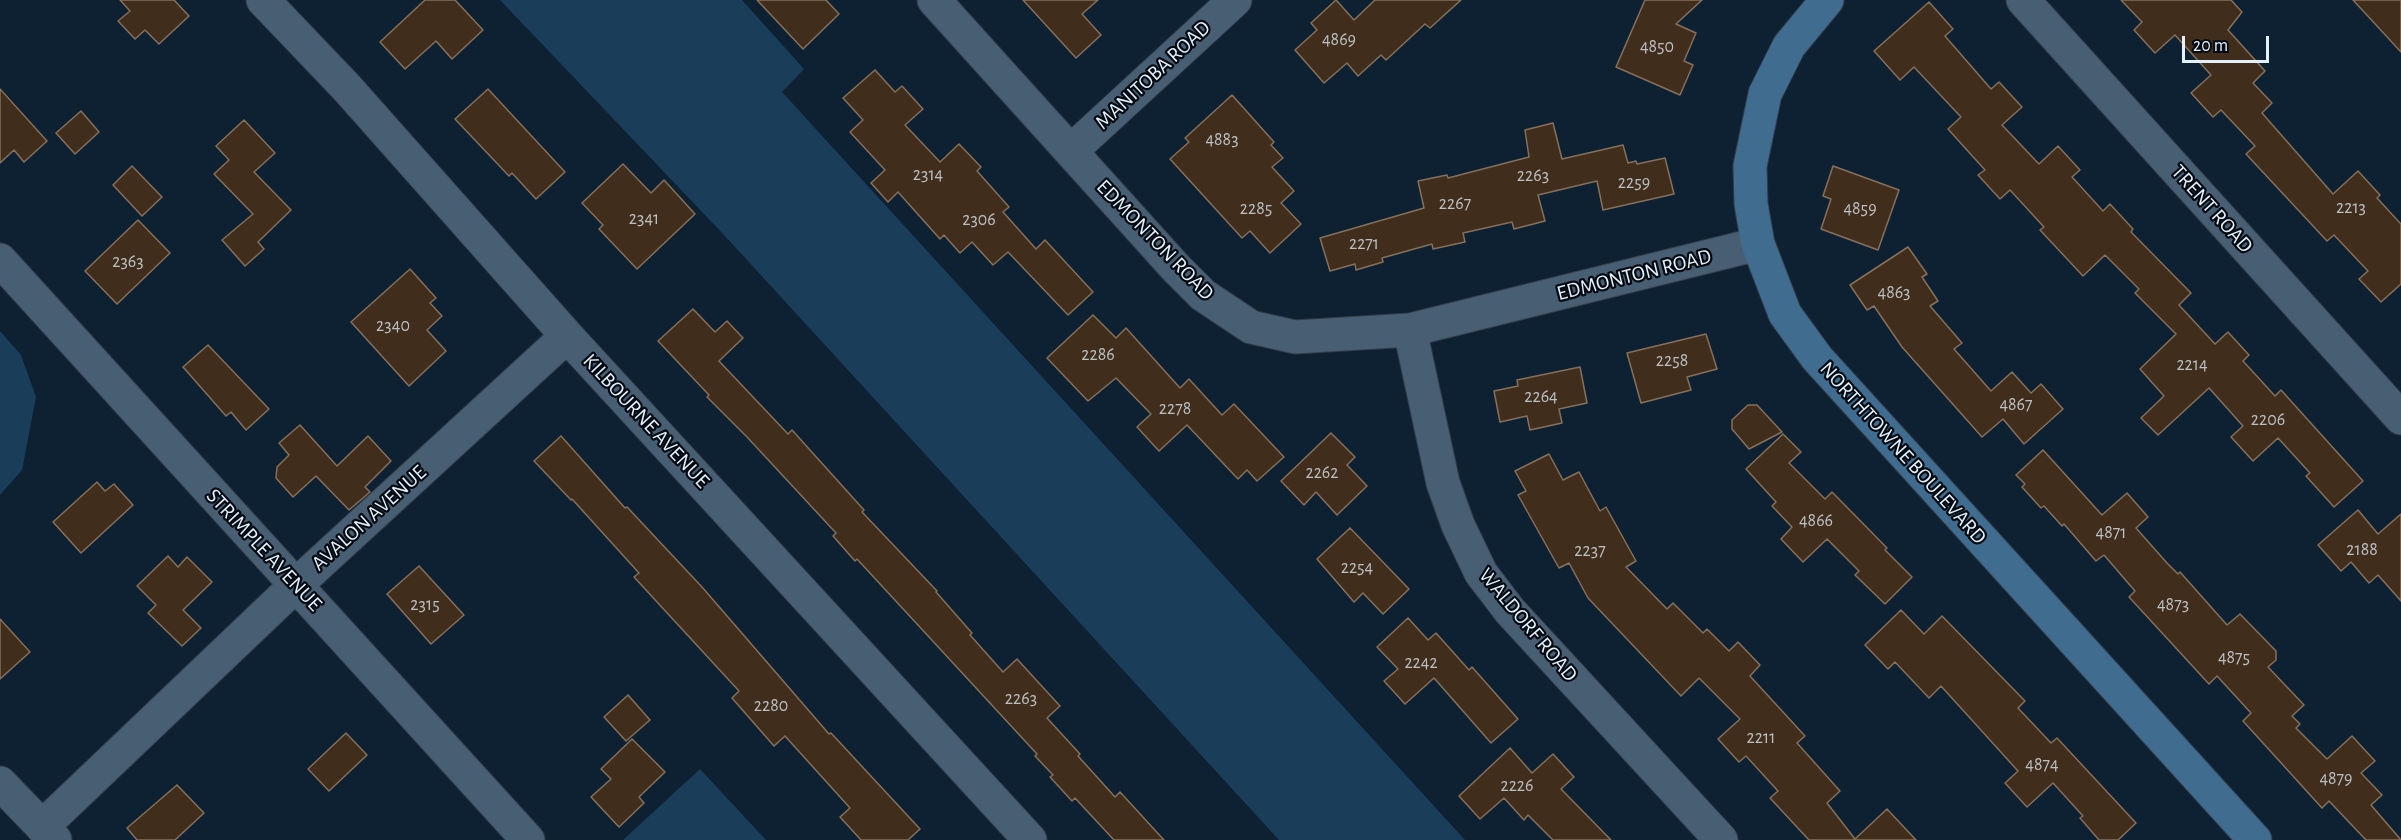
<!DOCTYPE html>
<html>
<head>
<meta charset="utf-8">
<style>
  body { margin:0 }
  #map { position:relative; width:2401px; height:840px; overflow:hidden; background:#0d2132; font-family:"Alegreya Sans",sans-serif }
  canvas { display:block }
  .scale { position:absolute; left:2182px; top:36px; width:87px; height:27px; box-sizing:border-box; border:3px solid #e4f1fc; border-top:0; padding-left:8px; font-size:18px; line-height:21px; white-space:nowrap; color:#e4f1fc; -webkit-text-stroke:4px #040a11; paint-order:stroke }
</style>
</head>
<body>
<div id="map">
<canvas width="2401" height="840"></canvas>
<div class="scale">20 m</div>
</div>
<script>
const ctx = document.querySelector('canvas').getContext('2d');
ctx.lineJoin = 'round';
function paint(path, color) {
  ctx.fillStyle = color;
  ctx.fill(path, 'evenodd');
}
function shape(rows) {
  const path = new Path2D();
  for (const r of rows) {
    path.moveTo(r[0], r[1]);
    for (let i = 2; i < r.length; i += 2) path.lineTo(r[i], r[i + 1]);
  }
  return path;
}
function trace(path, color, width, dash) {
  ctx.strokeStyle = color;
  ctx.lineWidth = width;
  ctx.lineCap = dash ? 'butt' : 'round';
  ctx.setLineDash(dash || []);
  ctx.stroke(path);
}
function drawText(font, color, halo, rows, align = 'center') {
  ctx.font = font + ' "Alegreya Sans",sans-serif';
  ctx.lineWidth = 4.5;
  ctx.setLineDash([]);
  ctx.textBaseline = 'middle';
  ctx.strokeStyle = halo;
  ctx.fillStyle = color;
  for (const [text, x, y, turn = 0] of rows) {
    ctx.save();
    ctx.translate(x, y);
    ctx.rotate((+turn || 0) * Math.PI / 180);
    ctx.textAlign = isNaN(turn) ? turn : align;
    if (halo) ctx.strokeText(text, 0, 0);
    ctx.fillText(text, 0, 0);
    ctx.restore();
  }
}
const green = shape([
  [500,0,742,0,804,69,782,92,1465,840,1279,840,725,236],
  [0,331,21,355,36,397,22,470,0,495],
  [700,769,766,840,623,840]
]);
const building = shape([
  [120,0,174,0,189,16,159,44,145,30,135,39,118,21,130,11,120,0],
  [425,0,455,0,483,30,452,59,436,41,405,69,380,42,425,0],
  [757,0,826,0,839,14,803,49,757,0],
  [1023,0,1098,0,1082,14,1101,35,1076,58,1023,0],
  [1336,0,1354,20,1375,0,1461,0,1430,28,1425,24,1386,60,1381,55,1358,76,1347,63,1324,83,1295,50,1317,30,1311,23,1336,0],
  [1645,0,1702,0,1676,24,1696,33,1684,61,1693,65,1680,95,1616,67,1645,0],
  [2121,0,2231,0,2242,12,2228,30,2265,71,2253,83,2272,103,2262,113,2333,194,2358,171,2380,195,2377,198,2401,224,2401,284,2381,302,2359,279,2368,271,2334,235,2327,241,2246,154,2255,146,2221,110,2213,117,2191,93,2211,75,2175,35,2155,53,2134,30,2142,22,2121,0],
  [2353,0,2401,0,2401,52,2353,0],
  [1929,2,1953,29,1945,36,1991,89,1999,82,2022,107,2002,125,2039,164,2058,146,2080,170,2072,177,2103,211,2110,204,2133,229,2131,232,2191,293,2179,305,2215,344,2228,332,2249,355,2243,361,2275,396,2281,390,2363,481,2334,507,2306,476,2310,473,2278,438,2253,461,2231,437,2243,426,2209,388,2158,435,2141,418,2164,396,2140,369,2176,334,2135,293,2139,289,2105,255,2083,276,2040,230,2044,227,2010,190,2000,199,1978,175,1985,170,1948,129,1961,117,1914,67,1900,80,1874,51,1929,2],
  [875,70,895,92,902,86,923,109,905,125,940,162,959,144,981,167,977,171,1009,207,1003,212,1036,249,1045,240,1093,292,1068,315,1008,252,993,265,972,242,960,253,944,235,940,239,898,192,888,202,871,183,885,170,850,132,863,120,843,98,875,70],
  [0,89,47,141,24,162,14,150,0,163,0,89],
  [488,89,565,172,536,199,512,173,509,176,455,119,488,89],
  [1232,95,1274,142,1271,145,1283,158,1272,167,1294,191,1281,203,1301,224,1270,253,1250,231,1242,238,1170,159,1189,142,1185,138,1232,95],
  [81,111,99,132,75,154,56,133,81,111],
  [244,120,275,153,254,172,291,210,258,242,264,249,245,266,222,240,253,214,214,174,229,160,216,146,244,120],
  [1553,123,1562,159,1623,145,1628,163,1636,161,1637,164,1665,158,1674,194,1603,210,1597,181,1538,195,1545,221,1514,229,1512,222,1463,233,1465,242,1433,249,1432,244,1382,258,1383,262,1356,270,1355,264,1330,271,1320,238,1424,208,1418,181,1447,175,1448,178,1529,157,1525,130,1553,123],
  [623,164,651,193,664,180,695,214,637,269,599,229,603,225,582,203,623,164],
  [132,166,162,197,142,216,113,185,132,166],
  [1833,166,1899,190,1878,250,1821,229,1831,199,1823,196,1833,166],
  [138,220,170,253,117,304,85,271,138,220],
  [1908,247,1927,274,1922,277,1938,301,1930,306,1962,343,1954,349,1991,391,2012,372,2031,393,2041,384,2063,409,2024,444,2003,419,1982,437,1902,347,1874,306,1867,310,1850,285,1908,247],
  [410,269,436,298,430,303,442,316,427,330,446,351,409,386,351,322,410,269],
  [693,309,715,332,727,321,743,338,719,361,788,434,792,430,864,510,862,512,937,591,936,592,972,633,970,635,1003,672,1017,659,1060,706,1047,718,1080,754,1078,756,1115,797,1120,792,1164,840,1114,840,1075,798,1072,801,1050,777,1053,775,1035,756,1037,754,857,559,855,561,833,536,836,533,747,437,707,397,709,395,658,341,693,309],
  [1093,315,1116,338,1126,328,1180,388,1189,379,1222,415,1234,404,1284,457,1257,481,1247,470,1238,479,1187,425,1159,451,1137,427,1151,414,1116,378,1088,401,1047,358,1093,315],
  [1706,334,1717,369,1687,377,1691,390,1641,403,1627,353,1706,334],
  [208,345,269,409,246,430,231,412,226,416,183,367,208,345],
  [1580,367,1587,403,1559,409,1562,423,1530,430,1527,416,1500,422,1494,391,1518,386,1517,380,1580,367],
  [1748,405,1757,405,1782,432,1749,449,1732,429,1732,420,1748,405],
  [300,425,337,466,368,436,391,461,365,487,370,492,349,510,316,476,293,497,276,478,277,467,289,455,279,443,300,425],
  [1331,433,1355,457,1347,465,1367,486,1337,515,1316,492,1304,505,1281,481,1331,433],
  [1783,434,1801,452,1789,463,1825,499,1832,492,1887,548,1885,550,1912,577,1885,604,1855,575,1859,571,1827,539,1803,562,1781,539,1792,527,1772,506,1776,502,1746,469,1783,434],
  [561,436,625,508,627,507,702,587,829,734,831,733,920,829,908,840,861,840,840,817,850,808,785,736,774,746,732,698,739,691,634,577,639,573,572,499,571,500,534,461,561,436],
  [2043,450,2102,515,2127,493,2148,517,2136,528,2167,563,2178,574,2180,572,2227,625,2240,614,2276,651,2276,660,2268,667,2304,705,2292,716,2300,724,2296,728,2327,759,2352,736,2375,761,2361,773,2382,795,2371,805,2401,840,2366,840,2329,801,2322,808,2243,721,2251,713,2217,676,2209,684,2129,597,2135,591,2104,555,2096,561,2064,524,2062,526,2044,506,2041,508,2022,487,2025,484,2016,475,2043,450],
  [1549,454,1563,480,1579,472,1600,511,1606,507,1636,561,1626,567,1667,609,1673,603,1703,633,1707,629,1729,651,1738,642,1760,665,1750,676,1805,736,1797,743,1840,791,1827,803,1855,839,1887,809,1916,840,1809,840,1770,798,1778,791,1746,756,1739,762,1718,739,1740,719,1699,678,1681,696,1588,598,1569,563,1559,568,1518,495,1526,491,1515,471,1549,454],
  [97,482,105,491,114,484,133,505,81,553,53,522,97,482],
  [2358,510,2378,534,2401,514,2401,601,2378,575,2369,583,2351,562,2341,571,2318,545,2358,510],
  [1350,528,1409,589,1383,614,1363,593,1354,602,1317,559,1350,528],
  [168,556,178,567,187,557,212,582,183,610,201,628,182,646,148,613,156,605,137,586,168,556],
  [419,566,464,615,431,644,387,594,419,566],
  [1901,610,1924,634,1942,616,2025,701,2018,708,2051,743,2057,738,2136,823,2118,840,2099,840,2080,818,2083,816,2053,783,2027,807,2005,783,2018,771,1941,686,1929,698,1895,662,1888,669,1865,645,1901,610],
  [1408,618,1428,640,1436,633,1469,670,1472,667,1518,719,1491,743,1434,678,1405,704,1384,681,1398,669,1377,647,1408,618],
  [0,619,30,652,0,679,0,619],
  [628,695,650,720,626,741,604,717,628,695],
  [346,733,367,755,329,791,308,769,346,733],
  [632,739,665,772,639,797,644,803,619,827,591,797,611,779,601,769,632,739],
  [1510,748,1532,773,1553,754,1574,777,1561,789,1611,840,1553,840,1528,815,1524,820,1504,798,1480,819,1459,796,1510,748],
  [177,785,204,813,175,840,137,840,127,828,177,785]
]);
const street = shape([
  [263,0,347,88,567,336,1030,840],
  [934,0,1176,268,1203,295,1251,327,1295,337,1410,330,1758,244],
  [2023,0,2401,418],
  [1071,151,1235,0],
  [0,260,528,840],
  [1410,330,1443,483,1458,525,1481,573,1510,611,1721,840],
  [0,783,55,840],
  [42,827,296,585,567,336]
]);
const secondary = shape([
  [1827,0,1789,46,1765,94,1750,166,1751,204,1758,244,1785,314,1817,358,2255,840]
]);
const numberNames = [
  ["4869",1339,40],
  ["4850",1657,47],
  ["4883",1222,140],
  ["2314",928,175],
  ["2263",1533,176],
  ["2259",1634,183],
  ["2267",1455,204],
  ["2213",2351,208],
  ["2285",1256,209],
  ["4859",1860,209],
  ["2341",644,219],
  ["2306",979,220],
  ["2271",1364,244],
  ["2363",128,262],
  ["4863",1894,293],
  ["2340",393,326],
  ["2286",1098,355],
  ["2258",1672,361],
  ["2214",2192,365],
  ["2264",1541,397],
  ["4867",2016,405],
  ["2278",1175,409],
  ["2206",2268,420],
  ["2262",1322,473],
  ["4866",1816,521],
  ["4871",2111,533],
  ["2188",2362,550],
  ["2237",1590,551],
  ["2254",1357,568],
  ["2315",425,605],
  ["4873",2173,605],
  ["4875",2234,658],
  ["2242",1421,663],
  ["2263",1021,699],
  ["2280",771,706],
  ["2211",1761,738],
  ["4874",2042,765],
  ["4879",2336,779],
  ["2226",1517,786]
];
const streetNames = [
  ["MANITOBA ROAD",1153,75,-43],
  ["TRENT ROAD",2212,209,48],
  ["EDMONTON ROAD",1155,240,46],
  ["EDMONTON ROAD",1634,275,-14],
  ["KILBOURNE AVENUE",646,421,47],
  ["NORTHTOWNE BOULEVARD",1903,453,48],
  ["AVALON AVENUE",369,518,-42],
  ["STRIMPLE AVENUE",264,550,47],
  ["WALDORF ROAD",1528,625,50]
];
paint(green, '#1a3e5a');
paint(building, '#402d1b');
trace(building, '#86705b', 1.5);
trace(street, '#323d4b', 35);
trace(secondary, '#323d4b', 35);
trace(street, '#485e72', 33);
trace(secondary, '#3f6c8f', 33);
drawText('18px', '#bbc0c4', null, numberNames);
drawText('21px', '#e4f1fc', '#040a11', streetNames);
</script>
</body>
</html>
